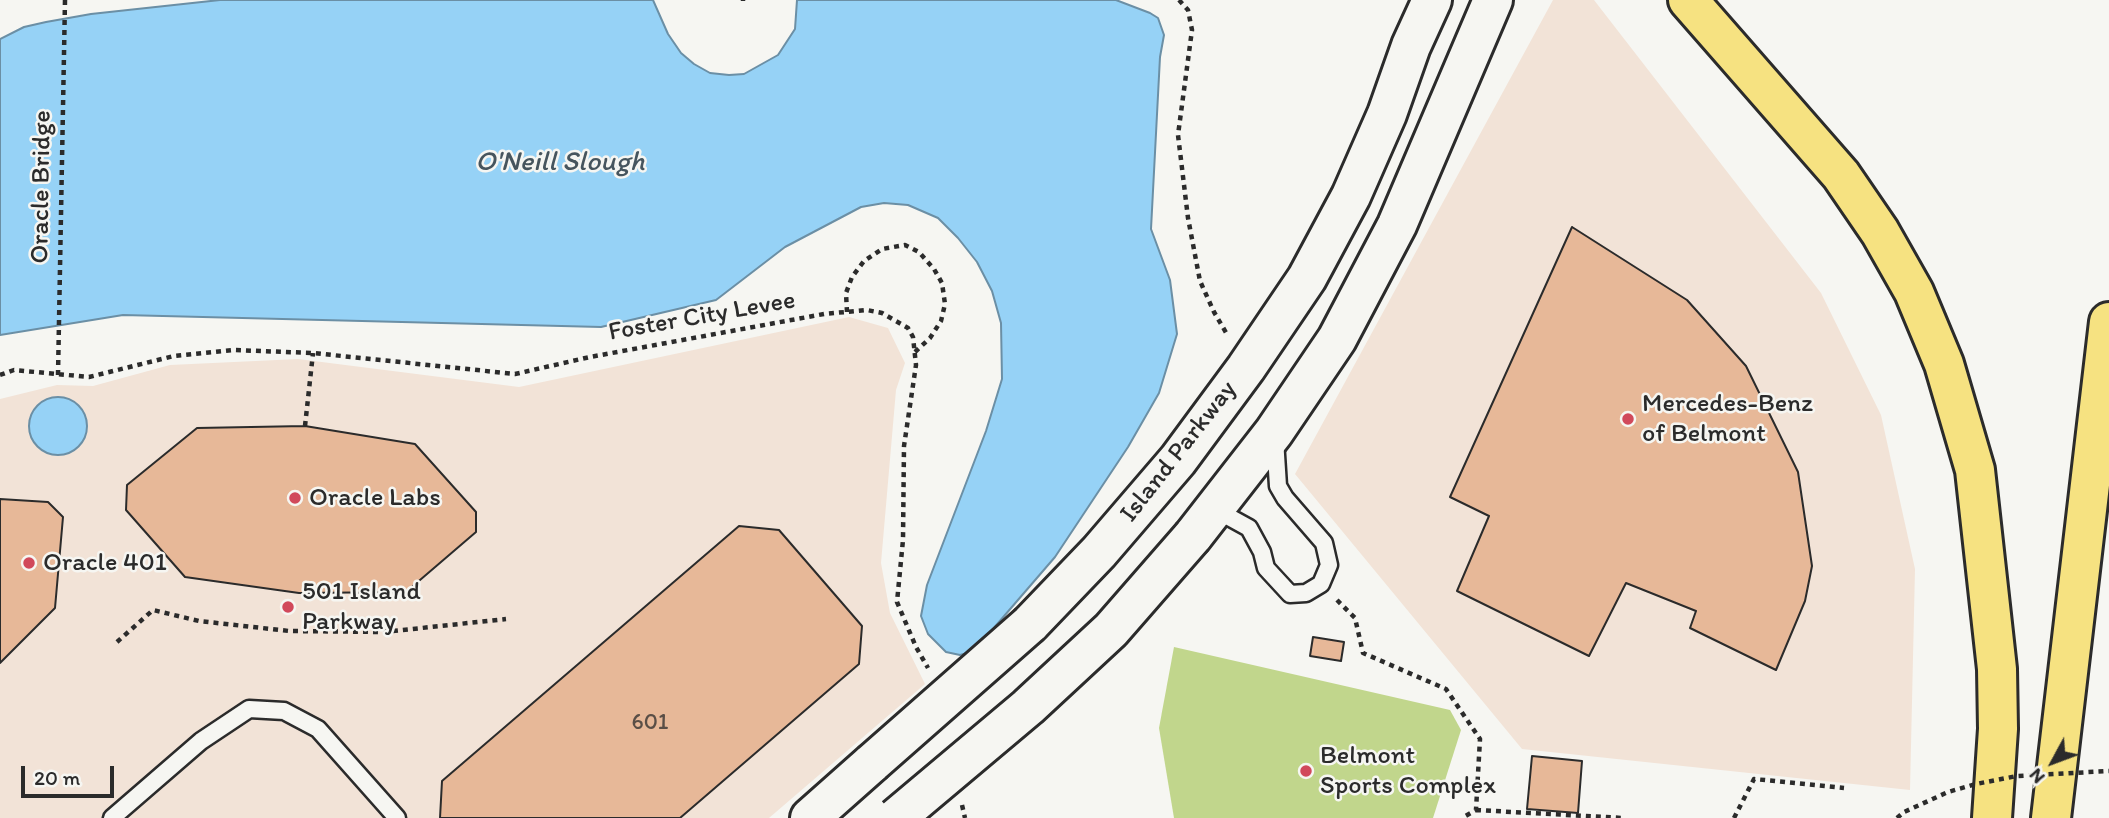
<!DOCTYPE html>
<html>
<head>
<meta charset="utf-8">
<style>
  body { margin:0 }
  #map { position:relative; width:2109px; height:818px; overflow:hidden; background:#f6f6f2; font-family:Itim,sans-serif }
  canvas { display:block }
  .north { position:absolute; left:2018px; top:727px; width:70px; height:70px; -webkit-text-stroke:5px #f6f6f2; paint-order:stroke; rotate:229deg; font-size:19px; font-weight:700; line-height:28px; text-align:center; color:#2b2b2b }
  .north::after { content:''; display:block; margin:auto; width:24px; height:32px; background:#2b2b2b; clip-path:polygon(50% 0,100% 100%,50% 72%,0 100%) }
  .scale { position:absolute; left:21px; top:766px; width:93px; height:32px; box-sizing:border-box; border:4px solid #2b2b2b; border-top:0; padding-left:9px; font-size:21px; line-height:24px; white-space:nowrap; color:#2b2b2b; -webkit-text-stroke:5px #f6f6f2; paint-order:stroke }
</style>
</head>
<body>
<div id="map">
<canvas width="2109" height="818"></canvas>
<div class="north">N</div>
<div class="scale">20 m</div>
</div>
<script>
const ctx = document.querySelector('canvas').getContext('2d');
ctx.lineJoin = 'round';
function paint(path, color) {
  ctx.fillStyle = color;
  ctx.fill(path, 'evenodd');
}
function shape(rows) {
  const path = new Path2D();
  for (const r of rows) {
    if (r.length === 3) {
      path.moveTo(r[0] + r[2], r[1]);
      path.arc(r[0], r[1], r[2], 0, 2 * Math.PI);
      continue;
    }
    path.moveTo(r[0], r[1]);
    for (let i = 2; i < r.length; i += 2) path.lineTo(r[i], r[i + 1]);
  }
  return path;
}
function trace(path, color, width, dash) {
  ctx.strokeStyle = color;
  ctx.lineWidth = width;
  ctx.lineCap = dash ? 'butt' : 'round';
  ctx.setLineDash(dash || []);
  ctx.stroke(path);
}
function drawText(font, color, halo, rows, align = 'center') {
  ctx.font = font + ' Itim,sans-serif';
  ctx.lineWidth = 5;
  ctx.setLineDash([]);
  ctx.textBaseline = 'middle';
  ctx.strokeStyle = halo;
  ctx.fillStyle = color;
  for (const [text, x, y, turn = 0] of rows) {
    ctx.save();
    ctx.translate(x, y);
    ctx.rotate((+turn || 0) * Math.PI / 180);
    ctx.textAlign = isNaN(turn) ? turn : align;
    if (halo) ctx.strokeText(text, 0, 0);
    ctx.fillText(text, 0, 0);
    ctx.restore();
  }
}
const built = shape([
  [1553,0,1594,0,1821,293,1881,415,1915,569,1910,790,1522,749,1295,474],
  [849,317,888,328,905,363,896,390,881,563,890,613,925,684,769,818,0,818,0,399,57,385,93,386,170,365,298,359,519,387]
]);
const green = shape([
  [1174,647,1450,710,1461,730,1433,818,1174,818,1159,728]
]);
const water = shape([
  [220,0,653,0,668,34,681,53,694,64,710,73,729,75,744,74,778,55,795,29,797,0,1116,0,1150,13,1158,18,1164,35,1160,57,1151,229,1170,280,1177,334,1159,393,1128,447,1055,557,980,644,971,652,960,655,946,652,928,634,921,616,927,585,986,431,1002,379,1001,323,992,291,977,262,958,238,938,218,908,205,884,203,861,207,785,247,716,300,601,327,123,315,0,335,0,39,24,27,46,22,91,14,220,0],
  [58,426,29]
]);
const building = shape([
  [1572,227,1687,300,1746,366,1798,472,1812,566,1805,601,1776,670,1690,628,1696,611,1626,583,1589,656,1457,591,1489,516,1450,497,1572,227],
  [305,426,415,444,476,512,476,532,406,592,299,593,185,577,126,510,127,485,197,428,305,426],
  [0,499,48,502,63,517,55,608,0,663,0,499],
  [739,526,779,530,862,626,859,664,680,818,440,818,442,781,739,526],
  [1313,637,1344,642,1341,661,1310,656,1313,637],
  [1532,756,1582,761,1578,813,1527,809,1532,756]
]);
const path = shape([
  [743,0,743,1],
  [1179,0,1188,10,1192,30,1178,135,1188,218,1200,281,1214,312,1228,336],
  [847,312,846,293,852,277,864,261,882,249,905,245,919,252,934,269,942,283,945,304,941,321,930,338,915,352],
  [0,375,14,370,89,377,174,356,234,350,313,353,515,374,590,357,824,314,867,310,882,313,908,328,913,337,916,365,904,446,903,540,897,602,916,647,928,668],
  [58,375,65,0],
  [305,426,313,353],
  [1337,600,1355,618,1363,653,1446,689,1480,739,1476,810,1462,818],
  [117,642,153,610,199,621,289,631,384,632,506,619],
  [962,805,965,818],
  [1476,810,1623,818],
  [1734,818,1754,779,1844,788]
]);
const service = shape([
  [1212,513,1229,517,1249,528,1262,552,1266,568,1290,594,1306,593,1321,584,1329,565,1324,543,1285,498,1278,486,1275,439],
  [112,818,201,741,249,709,284,711,318,729,397,818]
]);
const tertiary = shape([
  [1193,536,1274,432,1337,339,1397,225,1493,0],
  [1030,624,1099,552,1178,460,1246,368,1307,278,1351,196,1387,114,1411,46,1432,0],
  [810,818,872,763]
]);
const motorway = shape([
  [1688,0,1841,175,1880,232,1914,292,1944,364,1975,470,1997,669,1998,729,1992,818],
  [2051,818,2109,322]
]);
const pathBridge = shape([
  [1897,818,1904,812,1948,792,1976,784,2017,776,2109,771]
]);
const tertiaryBridge = shape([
  [872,763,1030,624],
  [896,818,1028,707,1111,630,1193,536]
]);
const markers = [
  [1628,419,7,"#d1495b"],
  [295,498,7,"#d1495b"],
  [29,563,7,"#d1495b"],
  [288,607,7,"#d1495b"],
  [1306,771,7,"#d1495b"]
];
const numberNames = [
  ["601",650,723]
];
const streetNames = [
  ["Oracle Bridge",42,187,-89],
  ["Foster City Levee",702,317,-10],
  ["Island Parkway",1179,452,-52]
];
const poiNames = [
  ["Mercedes-Benz",1642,404],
  ["of Belmont",1642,434],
  ["Oracle Labs",309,498],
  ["Oracle 401",43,563],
  ["501 Island",302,592],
  ["Parkway",302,622],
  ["Belmont",1320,756],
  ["Sports Complex",1320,786]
];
const waterNames = [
  ["O'Neill Slough",560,163]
];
paint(built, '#f2e3d7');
paint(green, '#c1d68c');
paint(water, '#96d2f6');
trace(water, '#6b8fa5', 2);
paint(building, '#e7b898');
trace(building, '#2b2b2b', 2);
trace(service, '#2b2b2b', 21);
trace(tertiary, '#2b2b2b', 44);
trace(motorway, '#2b2b2b', 44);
trace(path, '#2b2b2b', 4.5, [5, 5]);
trace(service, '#f6f6f2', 16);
trace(tertiary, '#f6f6f2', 38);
trace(motorway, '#f6e281', 38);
trace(tertiaryBridge, '#2b2b2b', 44, []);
trace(pathBridge, '#2b2b2b', 4.5, [5, 5]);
trace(tertiaryBridge, '#f6f6f2', 38);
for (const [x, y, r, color] of markers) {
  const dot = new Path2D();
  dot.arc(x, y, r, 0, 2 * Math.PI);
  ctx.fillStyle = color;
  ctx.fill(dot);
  trace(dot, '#f6f6f2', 2.5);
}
drawText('23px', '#5a4e46', null, numberNames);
drawText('26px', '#2b2b2b', '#f6f6f2', streetNames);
drawText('26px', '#2b2b2b', '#f6f6f2', poiNames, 'left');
drawText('italic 28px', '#46555e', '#f6f6f2', waterNames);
</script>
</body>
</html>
